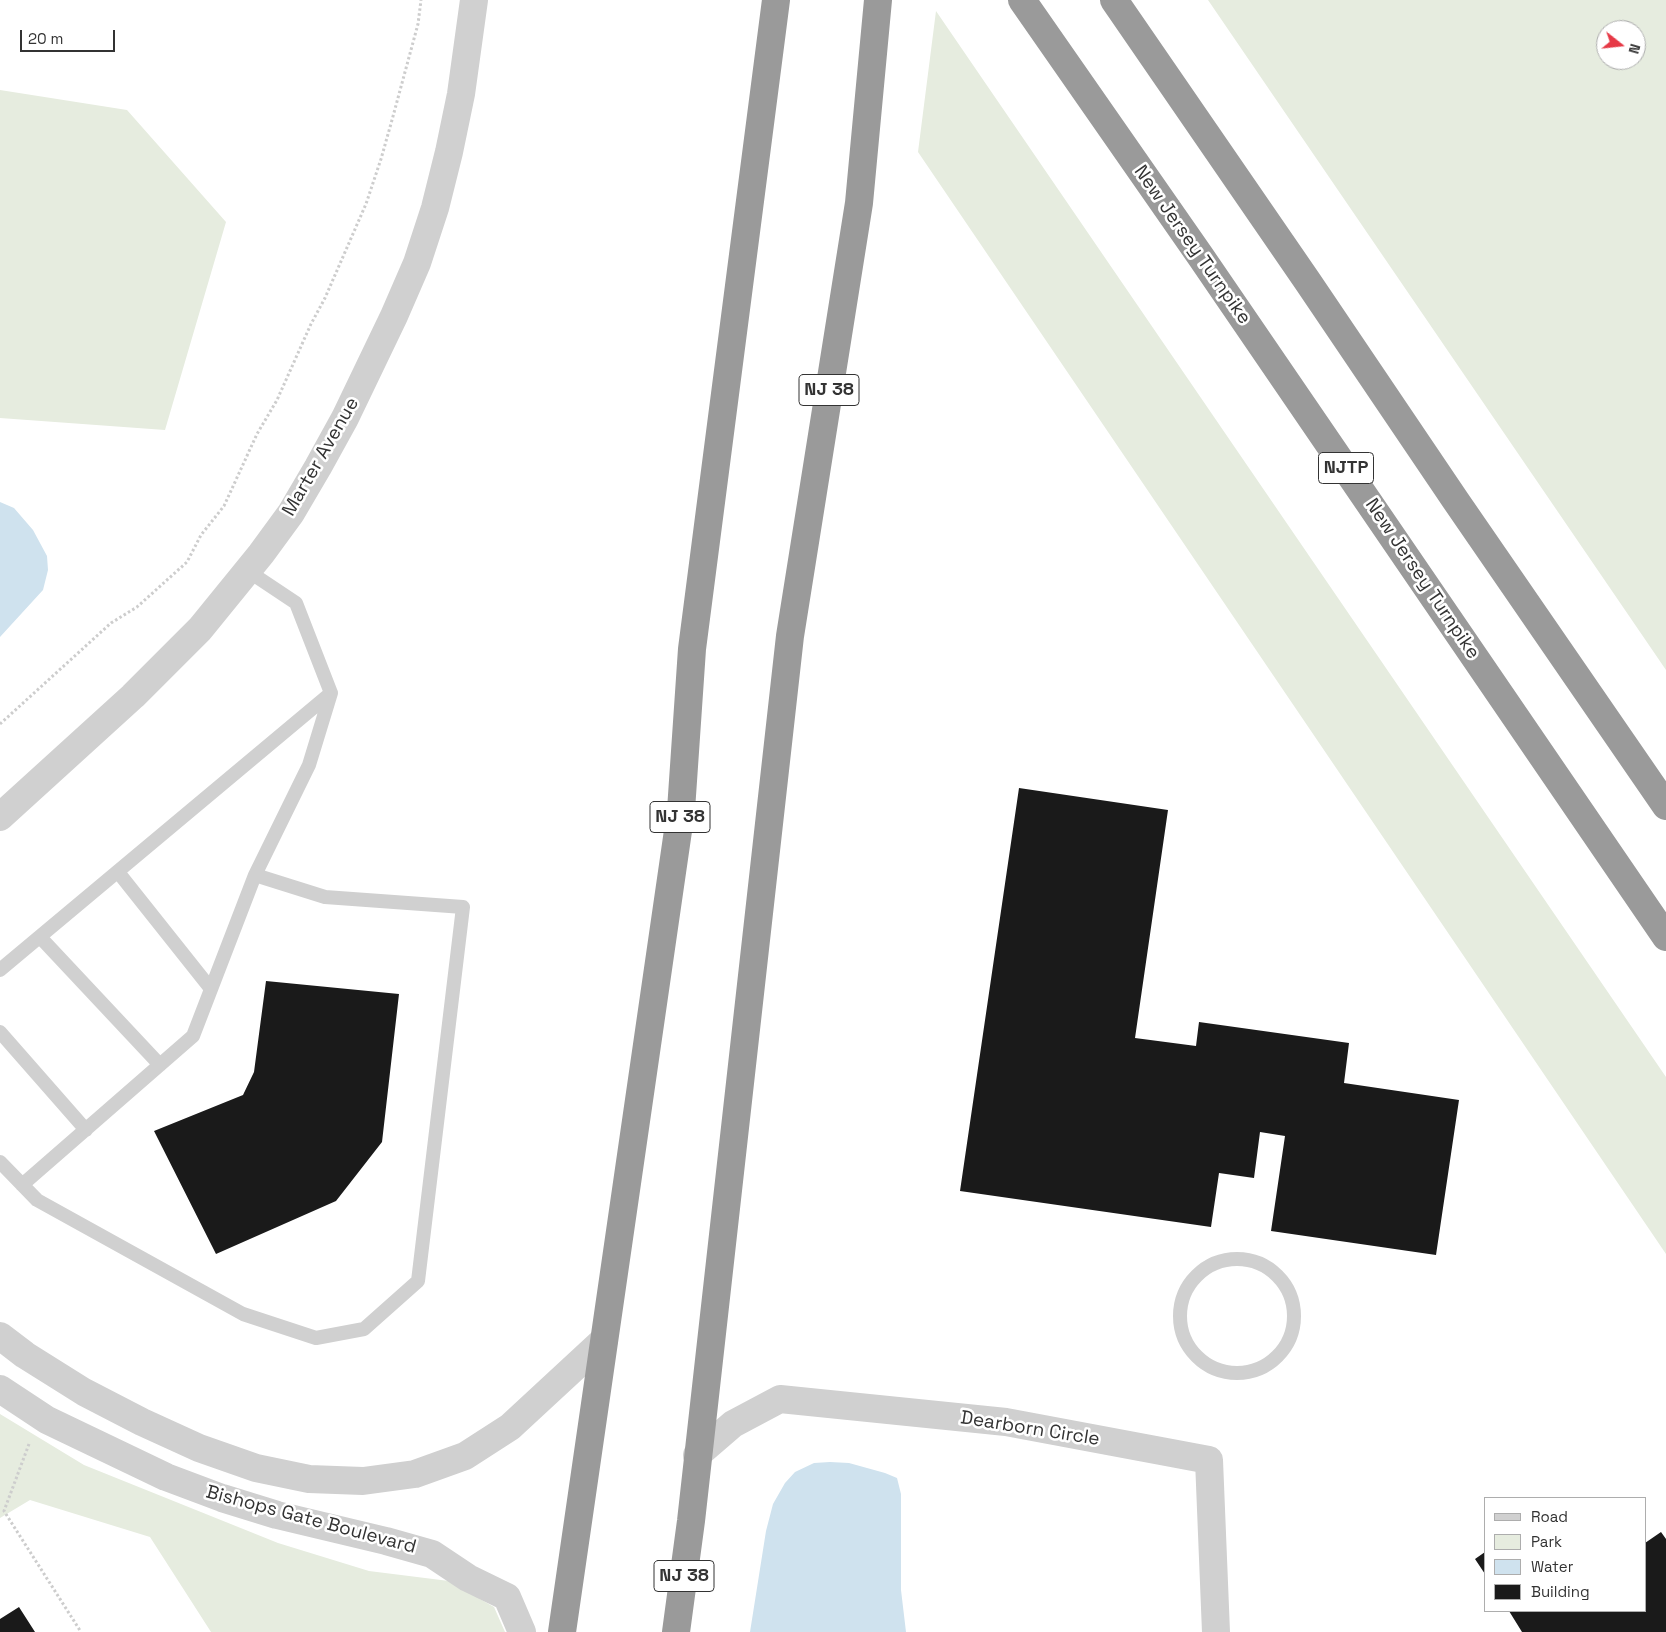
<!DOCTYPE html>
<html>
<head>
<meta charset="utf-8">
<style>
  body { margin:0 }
  #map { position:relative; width:1666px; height:1632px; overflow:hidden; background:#fff; font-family:"Space Grotesk",sans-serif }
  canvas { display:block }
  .legend { position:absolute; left:1484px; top:1497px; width:162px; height:115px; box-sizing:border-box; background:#fff; border:1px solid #adadad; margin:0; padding:6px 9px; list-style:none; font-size:15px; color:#333 }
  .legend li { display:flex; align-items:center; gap:10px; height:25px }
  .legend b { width:25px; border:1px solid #adadad }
  .north { position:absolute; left:1596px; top:20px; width:50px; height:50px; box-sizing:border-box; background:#fff; border:1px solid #adadad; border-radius:50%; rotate:106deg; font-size:14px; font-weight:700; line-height:20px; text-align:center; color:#333 }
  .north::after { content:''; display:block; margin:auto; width:18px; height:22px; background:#e63946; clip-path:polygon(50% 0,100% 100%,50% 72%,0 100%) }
  .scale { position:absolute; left:20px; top:30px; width:95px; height:22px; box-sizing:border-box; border:2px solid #333; border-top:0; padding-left:6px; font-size:15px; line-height:18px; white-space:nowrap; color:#333; -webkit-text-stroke:4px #fff; paint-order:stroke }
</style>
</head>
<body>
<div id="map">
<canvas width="1666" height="1632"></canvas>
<ul class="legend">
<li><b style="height:6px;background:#d0d0d0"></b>Road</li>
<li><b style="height:14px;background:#e6ecdf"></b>Park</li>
<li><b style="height:14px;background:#cfe2ee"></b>Water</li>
<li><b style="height:14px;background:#1a1a1a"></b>Building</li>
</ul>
<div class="north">N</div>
<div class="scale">20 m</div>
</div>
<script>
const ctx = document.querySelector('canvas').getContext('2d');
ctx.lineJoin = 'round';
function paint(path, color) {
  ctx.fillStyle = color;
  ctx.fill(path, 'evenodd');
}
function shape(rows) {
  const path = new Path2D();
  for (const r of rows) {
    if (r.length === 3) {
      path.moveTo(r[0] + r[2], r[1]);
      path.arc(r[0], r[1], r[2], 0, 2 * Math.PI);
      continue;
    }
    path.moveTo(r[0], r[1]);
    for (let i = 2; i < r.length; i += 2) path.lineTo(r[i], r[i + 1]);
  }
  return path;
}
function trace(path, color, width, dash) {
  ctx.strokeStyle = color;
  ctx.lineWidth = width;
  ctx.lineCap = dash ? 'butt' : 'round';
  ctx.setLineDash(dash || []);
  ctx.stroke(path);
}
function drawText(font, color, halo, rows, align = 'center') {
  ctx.font = font + ' "Space Grotesk",sans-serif';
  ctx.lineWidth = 5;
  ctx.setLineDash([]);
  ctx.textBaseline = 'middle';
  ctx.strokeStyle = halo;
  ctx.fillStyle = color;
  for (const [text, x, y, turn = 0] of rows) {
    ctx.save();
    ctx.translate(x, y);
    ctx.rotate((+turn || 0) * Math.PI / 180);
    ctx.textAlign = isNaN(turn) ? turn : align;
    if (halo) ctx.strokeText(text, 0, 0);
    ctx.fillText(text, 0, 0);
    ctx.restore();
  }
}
const green = shape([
  [1208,0,1666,0,1666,670],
  [1606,30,1636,30,1636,60,1606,60],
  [936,11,1666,1077,1666,1254,918,152],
  [0,90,127,110,226,222,165,430,0,418],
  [0,1414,84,1465,278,1543,369,1571,449,1581,494,1607,505,1632,211,1632,150,1537,30,1500,0,1518]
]);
const water = shape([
  [0,502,14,508,33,530,47,556,48,570,43,590,0,637],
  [830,1462,849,1463,885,1473,897,1478,901,1494,901,1590,906,1632,750,1632,766,1531,773,1504,785,1483,795,1472,814,1463]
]);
const building = shape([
  [1019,788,1168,810,1135,1038,1196,1046,1199,1022,1349,1043,1344,1083,1459,1100,1436,1255,1271,1231,1285,1136,1260,1132,1254,1178,1219,1173,1211,1227,960,1191],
  [266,981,399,994,382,1142,336,1201,216,1254,154,1131,243,1095,254,1072],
  [1661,1532,1666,1539,1666,1632,1522,1632,1509,1611,1645,1611,1645,1543],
  [1485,1552,1485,1574,1475,1559],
  [19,1607,35,1632,0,1632,0,1619]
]);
const path = shape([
  [0,724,111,623,137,607,187,562,201,535,224,506,257,434,277,400,311,324,325,298,366,204,381,159,392,120,418,24,421,0],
  [29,1444,4,1511,81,1632]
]);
const lane = shape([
  [118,872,211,989],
  [40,937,160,1065],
  [0,970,331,693],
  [0,1032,86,1130],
  [0,1162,37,1200,243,1314,316,1338,364,1329,418,1281,463,907,325,897,255,875],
  [22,1185,193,1036,255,875,309,765,331,693,296,603,248,571],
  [1237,1316,57]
]);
const street = shape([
  [0,817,133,696,200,629,261,554,291,513,318,467,345,418,394,316,417,263,435,208,449,152,461,94,474,0],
  [0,1336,25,1355,84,1392,142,1422,199,1448,256,1468,309,1479,363,1481,415,1474,465,1456,510,1427,604,1340],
  [0,1389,47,1420,166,1477,222,1498,277,1515,386,1541,432,1554,468,1578,507,1597,522,1632],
  [697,1455,733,1424,780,1399,1006,1422,1209,1460,1216,1632]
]);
const highway = shape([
  [1022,0,1201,257,1666,937],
  [1114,0,1308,282,1456,501,1666,806],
  [562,1632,681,810,692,649,776,0],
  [676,1632,691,1521,790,636,859,203,878,0]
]);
const shields = [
  [829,390,60],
  [1346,468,55],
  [680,817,60],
  [684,1576,60]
];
const shieldNames = [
  ["NJ 38",829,390],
  ["NJTP",1346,468],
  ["NJ 38",680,817],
  ["NJ 38",684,1576]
];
const streetNames = [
  ["New Jersey Turnpike",1192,245,55],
  ["Marter Avenue",321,457,-60],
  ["New Jersey Turnpike",1422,579,56],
  ["Dearborn Circle",1030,1429,9],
  ["Bishops Gate Boulevard",311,1520,15]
];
paint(green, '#e6ecdf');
paint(water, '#cfe2ee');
paint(building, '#1a1a1a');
trace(path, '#cdcdcd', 3, [2.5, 2.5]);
trace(lane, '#d0d0d0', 14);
trace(street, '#d0d0d0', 28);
trace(highway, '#9a9a9a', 28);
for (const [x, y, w] of shields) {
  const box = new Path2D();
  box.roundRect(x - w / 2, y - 15.5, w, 31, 4);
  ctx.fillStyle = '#fff';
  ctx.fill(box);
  trace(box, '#333', 1);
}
drawText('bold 18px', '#333', null, shieldNames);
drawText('19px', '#333', '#fff', streetNames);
</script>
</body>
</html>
